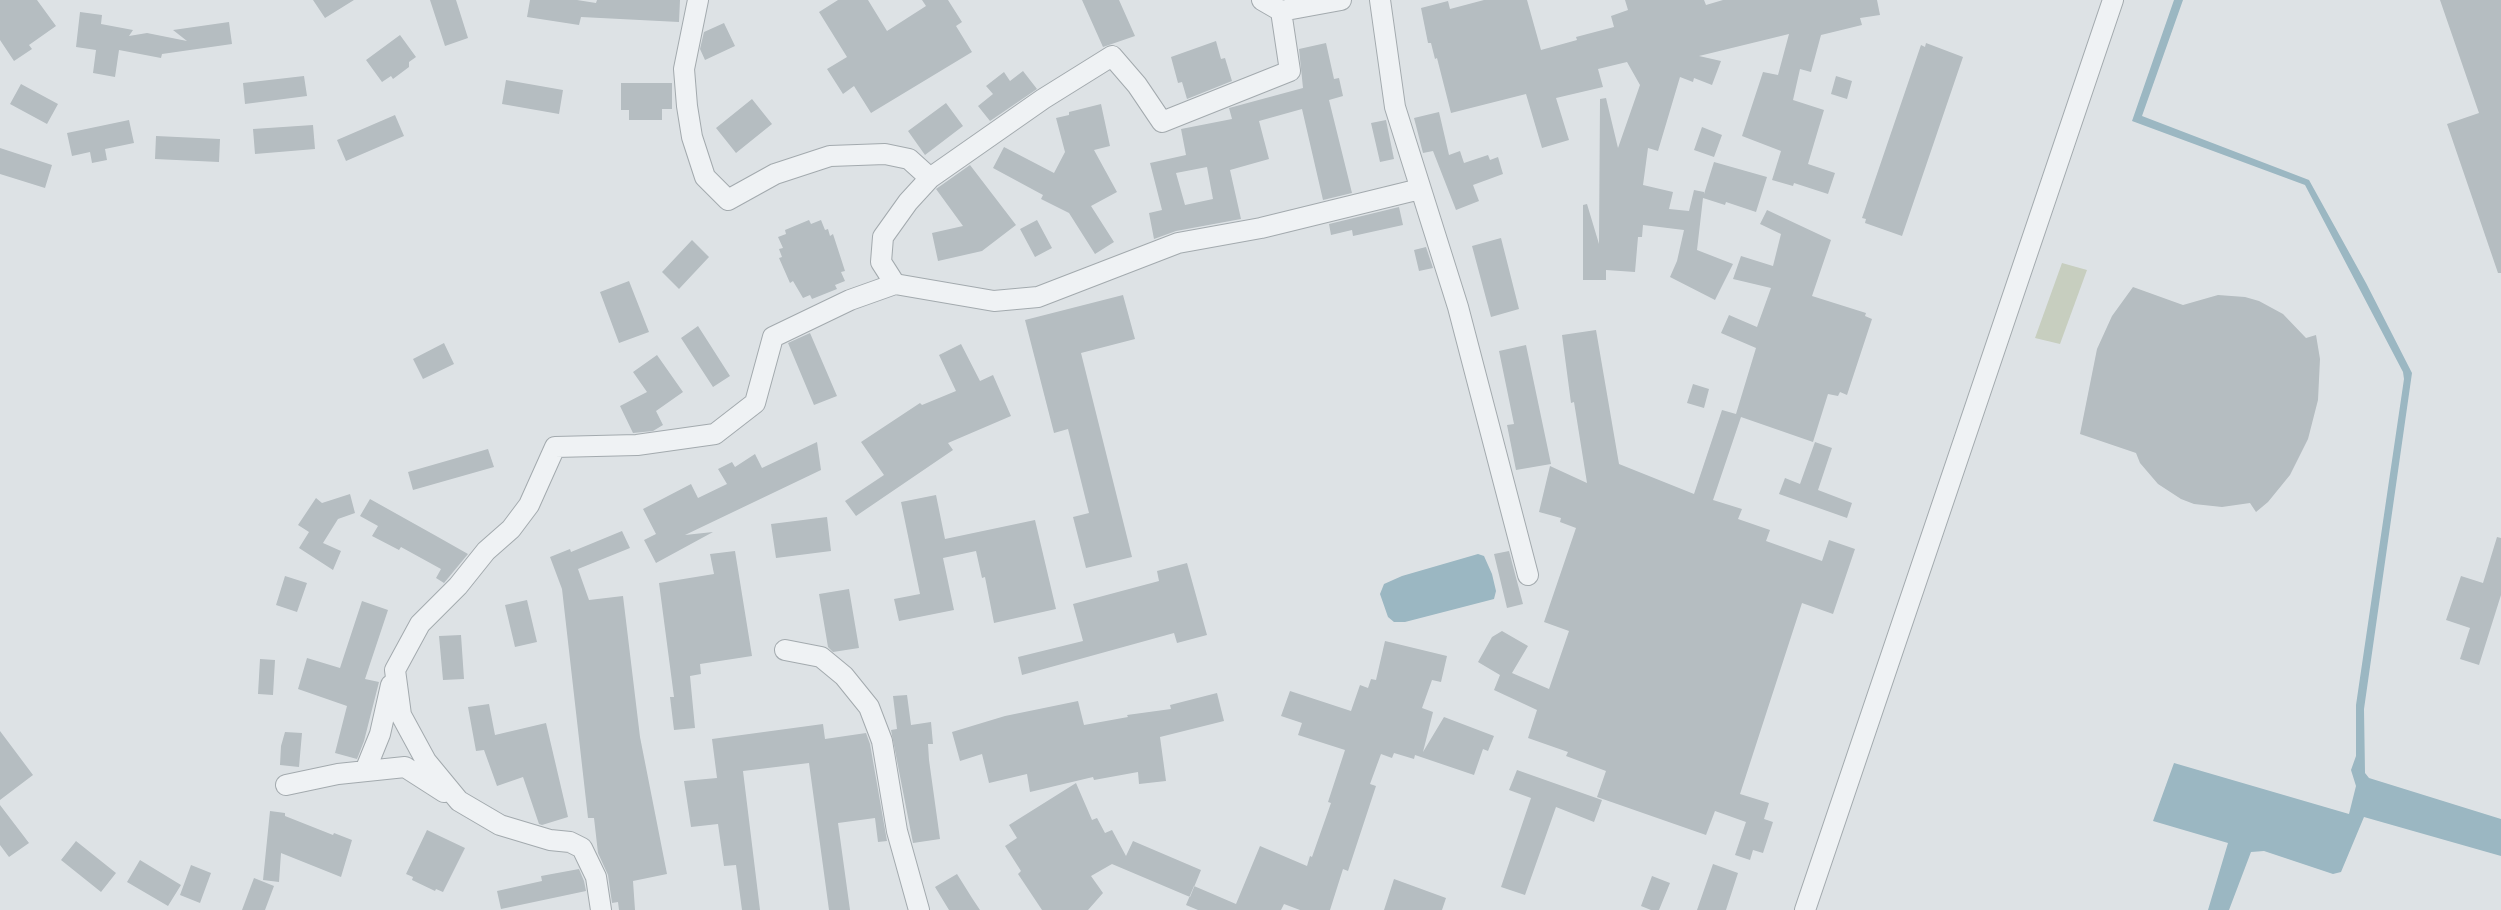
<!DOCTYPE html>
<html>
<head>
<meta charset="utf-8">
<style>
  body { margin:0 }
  canvas { display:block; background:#dde2e5 }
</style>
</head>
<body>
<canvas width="2501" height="910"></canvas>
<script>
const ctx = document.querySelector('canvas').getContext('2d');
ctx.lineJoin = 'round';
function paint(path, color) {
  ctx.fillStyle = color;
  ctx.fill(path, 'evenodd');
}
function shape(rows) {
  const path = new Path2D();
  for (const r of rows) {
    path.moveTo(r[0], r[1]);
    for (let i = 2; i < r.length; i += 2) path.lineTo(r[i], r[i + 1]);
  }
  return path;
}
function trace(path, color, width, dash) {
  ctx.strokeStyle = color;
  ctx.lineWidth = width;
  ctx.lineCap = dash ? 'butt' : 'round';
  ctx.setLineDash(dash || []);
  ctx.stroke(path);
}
const green = shape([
  [2062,263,2087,270,2060,344,2035,338]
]);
const water = shape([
  [2174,0,2183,0,2142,116,2309,180,2366,283,2412,373,2364,709,2365,773,2369,778,2501,819,2501,856,2364,817,2341,872,2333,874,2264,851,2251,852,2229,910,2208,910,2228,843,2153,821,2174,763,2349,814,2356,786,2351,770,2356,756,2356,705,2404,379,2403,372,2305,185,2132,121],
  [1478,554,1484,556,1492,574,1496,591,1494,599,1405,622,1394,622,1388,617,1380,594,1384,584,1402,576]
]);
const building = shape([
  [0,0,37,0,56,26,29,45,32,49,14,61,0,40],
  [313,0,354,0,325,18],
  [430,0,456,0,468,38,445,46],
  [530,0,577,0,596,3,597,0,680,0,679,22,581,17,579,25,527,17],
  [838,0,868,0,887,31,926,6,922,0,948,0,962,22,956,26,972,52,871,113,854,86,843,94,827,69,847,57,819,12],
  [1082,0,1119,0,1135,36,1103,47],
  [1484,0,1527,0,1541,50,1577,40,1576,37,1614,27,1611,16,1628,10,1625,0,1704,0,1706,5,1723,0,1877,0,1880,15,1860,18,1862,25,1821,35,1811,72,1800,69,1793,100,1824,110,1808,164,1835,173,1828,194,1794,183,1793,186,1772,180,1781,151,1742,136,1763,72,1778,75,1789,34,1699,56,1721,61,1712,85,1694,78,1693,82,1680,77,1658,151,1648,148,1643,185,1673,192,1669,209,1689,211,1694,190,1704,192,1704,194,1714,162,1767,177,1756,212,1726,202,1725,205,1703,198,1697,250,1733,264,1715,300,1670,277,1677,261,1684,230,1643,225,1642,237,1638,237,1635,272,1606,270,1606,280,1583,280,1583,205,1587,204,1599,244,1600,99,1606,98,1618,148,1640,85,1627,62,1598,69,1603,87,1556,98,1569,140,1542,148,1526,94,1451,113,1437,58,1435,59,1431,43,1428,43,1421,8,1448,1,1450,9],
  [2440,0,2501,0,2501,273,2498,273,2447,124,2479,113],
  [80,12,102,15,101,24,133,30,129,36,147,33,187,41,173,30,229,22,232,44,162,54,161,58,119,50,115,77,93,73,96,50,76,47],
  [724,23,735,46,705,60,700,49,704,32],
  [400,35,416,57,409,62,409,67,393,79,391,76,382,82,366,60],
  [1216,41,1221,59,1225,58,1232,81,1187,99,1182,82,1178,83,1171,57],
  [1326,43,1334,79,1339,78,1343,96,1329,100,1352,193,1323,200,1302,109,1259,121,1269,159,1230,170,1241,219,1176,231,1154,239,1149,213,1162,210,1150,163,1186,155,1181,129,1232,119,1229,108,1303,88,1299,49],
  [1207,167,1213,199,1185,205,1176,173],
  [1926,43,1963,57,1902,236,1865,223,1866,219,1862,218,1921,45,1925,47],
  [1023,71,1037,89,990,121,978,106,993,94,986,86,1004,72,1010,81],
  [304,76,307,96,245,104,243,83],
  [1836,76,1852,81,1847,99,1831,94],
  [506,80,563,90,559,114,502,104],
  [621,83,672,83,672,109,662,109,662,120,629,120,629,110,621,110],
  [21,84,58,104,47,124,10,104],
  [752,99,772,124,736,153,716,128],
  [946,103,963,126,925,155,908,131],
  [1101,104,1110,146,1094,150,1117,192,1091,206,1114,242,1095,254,1069,213,1041,199,1043,195,993,168,1004,147,1054,173,1065,152,1056,118,1069,115,1069,112],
  [1439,112,1449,155,1460,151,1464,163,1488,155,1490,160,1498,157,1503,174,1473,185,1479,201,1456,210,1433,151,1423,153,1414,118],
  [395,115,404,136,346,161,337,140],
  [129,120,134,143,105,149,107,160,92,163,90,152,72,156,67,133],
  [1386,120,1394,159,1380,162,1371,123],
  [313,125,315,149,255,154,253,129],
  [1702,127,1722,135,1714,157,1694,150],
  [156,136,220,139,219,162,155,159],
  [0,148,52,165,45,188,0,174],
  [970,165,1016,225,982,251,938,261,932,233,963,226,936,189],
  [1399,207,1403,225,1353,236,1352,230,1331,235,1329,224],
  [1767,210,1831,240,1812,296,1866,313,1865,316,1872,319,1847,395,1840,392,1838,396,1828,394,1813,442,1741,417,1713,500,1742,509,1738,519,1770,530,1766,541,1822,561,1829,540,1855,549,1833,614,1802,603,1740,794,1769,803,1764,819,1773,822,1763,853,1753,850,1750,860,1735,855,1746,822,1715,811,1706,835,1597,797,1606,771,1566,756,1568,752,1528,738,1537,710,1494,690,1500,675,1478,662,1492,637,1502,631,1528,646,1512,673,1549,689,1569,631,1544,622,1576,528,1560,522,1561,518,1539,512,1550,466,1587,483,1574,402,1571,403,1562,335,1596,330,1619,464,1694,494,1722,410,1736,414,1756,348,1721,333,1729,315,1757,327,1771,288,1733,279,1741,256,1773,266,1781,234,1760,224],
  [809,220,811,224,821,220,825,230,828,229,830,236,833,234,845,271,841,272,845,281,835,285,837,289,812,299,810,295,803,298,793,281,790,283,779,258,782,257,779,249,783,248,778,237,786,234,785,230],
  [1037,220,1052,248,1035,257,1020,229],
  [1501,238,1519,309,1491,317,1472,246],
  [692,240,709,257,679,289,662,272],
  [1426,247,1433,268,1419,271,1414,250],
  [629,281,649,332,619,343,600,292],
  [2133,287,2183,305,2218,295,2245,297,2259,301,2283,314,2306,338,2316,335,2320,359,2318,400,2308,439,2290,475,2268,502,2256,512,2250,503,2222,507,2194,504,2181,499,2158,484,2140,463,2136,453,2080,434,2097,349,2112,316],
  [1123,295,1135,339,1081,353,1132,557,1086,568,1073,517,1089,513,1068,429,1054,433,1025,320],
  [698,326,730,376,713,387,681,338],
  [810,333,837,396,814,405,788,343],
  [444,343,454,364,423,379,413,359],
  [961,344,980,381,993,375,1011,416,948,443,953,450,856,516,845,501,884,475,861,442,920,403,922,405,956,391,939,355],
  [1526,345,1551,464,1516,470,1507,425,1514,424,1499,351],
  [657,355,683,392,656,411,663,425,653,431,633,433,620,406,647,392,633,372],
  [1693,384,1709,389,1704,408,1687,403],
  [817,442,821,470,685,535,713,532,656,563,644,540,656,534,643,509,691,484,698,498,727,484,718,469,732,462,735,467,755,454,762,468],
  [1815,442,1832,448,1818,490,1852,503,1847,518,1779,494,1785,478,1800,484],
  [488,449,494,467,413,490,408,472],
  [350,494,355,513,338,519,323,543,341,551,333,570,299,548,309,532,298,525,316,498,322,503],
  [936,495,945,539,1035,520,1056,609,994,623,985,577,982,578,976,551,943,558,954,610,899,621,894,599,920,594,901,502],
  [370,499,438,537,468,554,444,583,436,578,441,569,401,547,399,550,372,536,378,526,360,516],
  [827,517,831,551,776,558,771,524],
  [622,531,630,548,578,569,589,600,623,596,640,737,667,874,633,881,635,910,619,910,618,902,612,903,608,875,598,853,594,818,588,818,562,589,550,557,570,549,571,552],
  [2497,537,2501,538,2501,595,2479,665,2460,659,2470,628,2446,620,2461,576,2483,583],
  [735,551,752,656,700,664,701,674,690,676,695,728,674,730,670,697,674,697,659,583,714,574,710,554],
  [1509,551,1523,604,1507,608,1494,554],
  [1187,563,1207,635,1177,643,1174,633,1022,675,1018,657,1083,641,1073,604,1159,581,1157,571],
  [285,576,307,583,297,612,276,605],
  [849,589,859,648,833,652,828,647,819,594],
  [527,600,537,642,515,647,505,605],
  [362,601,388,610,365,679,379,682,364,741,357,759,335,753,347,706,298,689,307,658,340,668],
  [461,635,464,679,443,680,439,636],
  [1385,641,1447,656,1441,682,1432,680,1422,708,1433,712,1423,752,1444,717,1494,736,1488,751,1483,749,1474,775,1415,755,1414,759,1394,753,1392,758,1381,754,1370,784,1376,786,1348,871,1343,869,1330,910,1300,910,1284,904,1281,910,1198,910,1186,905,1194,886,1236,904,1260,846,1307,866,1310,856,1312,857,1331,803,1328,802,1345,750,1298,735,1302,723,1281,716,1290,691,1351,711,1360,685,1368,688,1371,679,1376,680],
  [260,659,275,660,273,695,258,694],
  [1217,693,1224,721,1160,737,1166,781,1139,784,1138,772,1094,780,1093,777,1030,792,1027,774,989,783,982,754,960,761,952,732,1005,716,1078,701,1084,725,1128,717,1127,715,1171,709,1170,705],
  [907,695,911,725,931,722,933,744,928,744,929,760,940,839,913,843,891,730,897,729,893,696],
  [489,704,495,735,546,723,568,817,542,825,539,824,523,777,497,786,484,750,476,751,468,707],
  [823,724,825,739,866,733,870,744,887,841,878,842,875,818,838,823,850,910,829,910,809,763,743,771,760,910,742,910,736,865,724,866,718,824,691,827,684,781,717,778,712,739],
  [0,731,33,775,0,800],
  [285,732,302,733,299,767,280,765,281,746],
  [1517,770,1602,800,1594,822,1556,807,1525,895,1501,887,1531,798,1509,790],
  [1076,783,1092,820,1097,818,1105,833,1112,830,1126,856,1133,841,1201,870,1190,897,1112,864,1091,876,1103,893,1088,910,1042,910,1018,874,1021,871,1005,846,1017,838,1009,825],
  [0,805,29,843,9,857,0,845],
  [270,811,285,813,285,816,333,835,334,833,352,840,341,877,281,853,279,882,263,880],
  [427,830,465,848,443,892,436,889,435,891,412,880,413,877,406,874],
  [76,841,116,873,101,892,61,860],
  [140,860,181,885,168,906,127,882],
  [1713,864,1738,873,1726,910,1697,910],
  [191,865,211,873,200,903,180,895],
  [579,869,584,881,586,891,501,909,497,891,542,881,541,876],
  [957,874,972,898,980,910,949,910,935,887],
  [1652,876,1670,883,1659,910,1651,910,1641,906],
  [254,878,274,886,265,910,242,910],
  [1394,879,1446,898,1442,910,1384,910]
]);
const minor = shape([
  [698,0,684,69,687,106,692,137,705,177,728,200,775,174,830,156,885,154,909,159,930,178,1043,99,1112,56,1137,85,1162,122,1290,71,1281,11,1341,0],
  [1262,0,1281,11],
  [1380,0,1395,107,1458,307,1528,575],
  [895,284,994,301,1038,297,1178,243,1261,228,1420,189],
  [785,650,821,657,844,676,869,707,882,741,897,831,919,910],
  [365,771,380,734,391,685],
  [286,785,338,774,405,767,444,792],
  [601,910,596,877,582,848,570,842,550,840,500,825,459,801,426,761,401,715,395,670,420,624,458,586,486,551,511,529,529,505,555,447,637,445,715,434,755,403,773,337,850,300,895,284,881,262,883,237,908,202,930,178],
  [1805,910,2113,0]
]);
paint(green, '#c7cebf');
paint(water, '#9bb7c2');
paint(building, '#b5bdc1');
trace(minor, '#a3aaae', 22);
trace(minor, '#eff2f4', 20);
</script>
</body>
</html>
